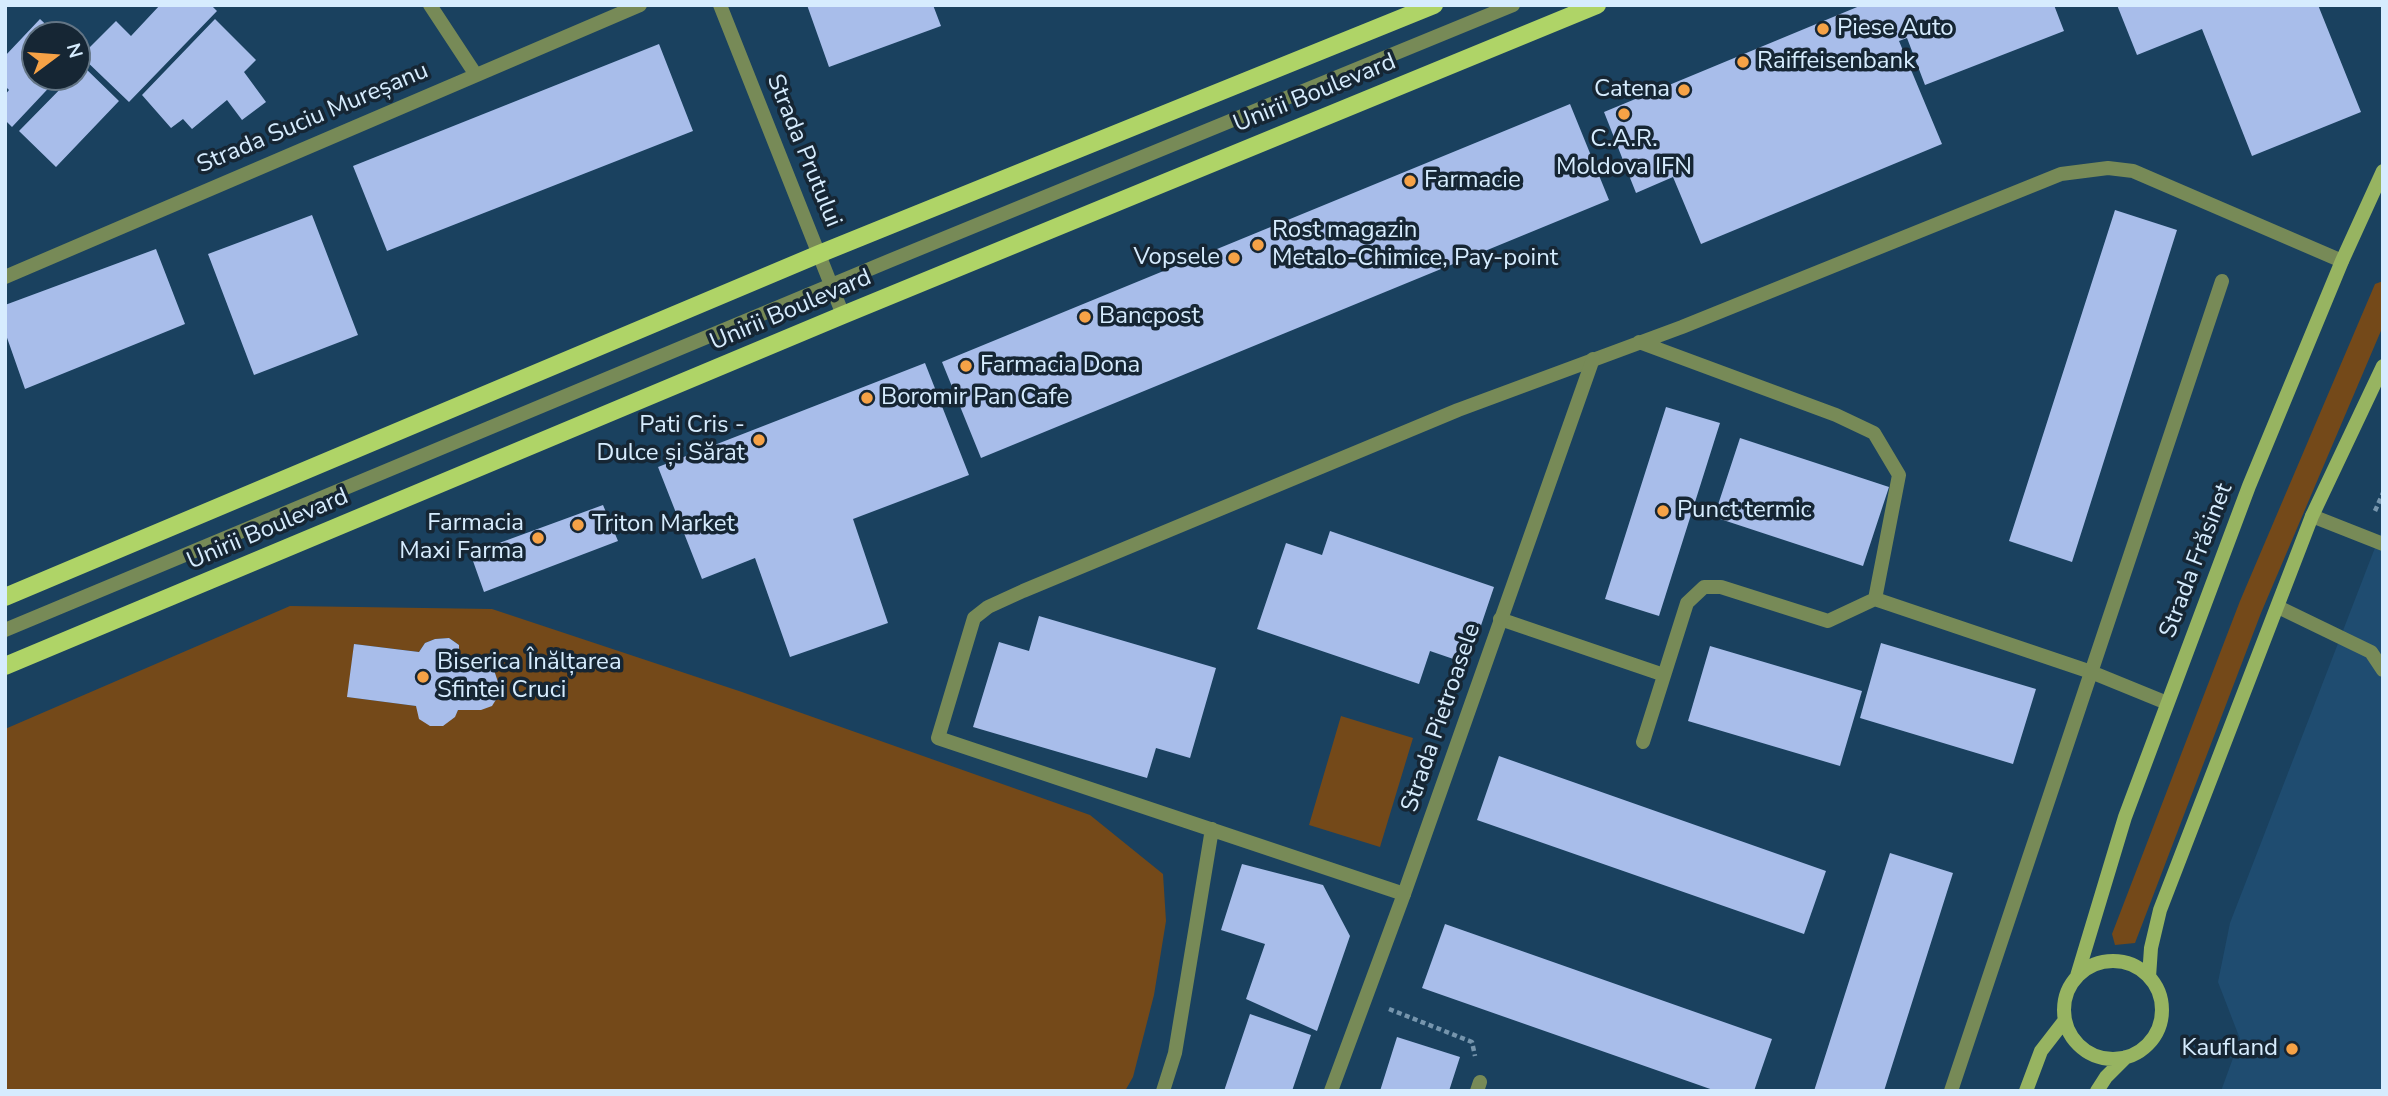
<!DOCTYPE html>
<html>
<head>
<meta charset="utf-8">
<style>
  body { margin:0 }
  #map { position:relative; width:2388px; height:1096px; overflow:hidden; background:#1a415f; font-family:"Nunito Sans",sans-serif }
  canvas { display:block }
  .frame { position:absolute; inset:0; border:7px solid #d6ecfe; pointer-events:none }
  .north { position:absolute; left:21px; top:21px; width:70px; height:70px; box-sizing:border-box; background:#162634; border:2px solid #637585; border-radius:50%; rotate:74deg; font-size:19px; font-weight:700; line-height:28px; text-align:center; color:#d6ecfe }
  .north::after { content:''; display:block; margin:auto; width:24px; height:32px; background:#f6a246; clip-path:polygon(50% 0,100% 100%,50% 72%,0 100%) }
</style>
</head>
<body>
<div id="map">
<canvas width="2388" height="1096"></canvas>
<div class="frame"></div>
<div class="north">N</div>
</div>
<script>
const ctx = document.querySelector('canvas').getContext('2d');
ctx.lineJoin = 'round';
function paint(path, color) {
  ctx.fillStyle = color;
  ctx.fill(path, 'evenodd');
}
function shape(rows) {
  const path = new Path2D();
  for (const r of rows) {
    if (r.length === 3) {
      path.moveTo(r[0] + r[2], r[1]);
      path.arc(r[0], r[1], r[2], 0, 2 * Math.PI);
      continue;
    }
    path.moveTo(r[0], r[1]);
    for (let i = 2; i < r.length; i += 2) path.lineTo(r[i], r[i + 1]);
  }
  return path;
}
function trace(path, color, width, dash) {
  ctx.strokeStyle = color;
  ctx.lineWidth = width;
  ctx.lineCap = dash ? 'butt' : 'round';
  ctx.setLineDash(dash || []);
  ctx.stroke(path);
}
function drawText(font, color, halo, rows, align = 'center') {
  ctx.font = font + ' "Nunito Sans",sans-serif';
  ctx.lineWidth = 7;
  ctx.setLineDash([]);
  ctx.textBaseline = 'middle';
  ctx.strokeStyle = halo;
  ctx.fillStyle = color;
  for (const [text, x, y, turn = 0] of rows) {
    ctx.save();
    ctx.translate(x, y);
    ctx.rotate((+turn || 0) * Math.PI / 180);
    ctx.textAlign = isNaN(turn) ? turn : align;
    if (halo) ctx.strokeText(text, 0, 0);
    ctx.fillText(text, 0, 0);
    ctx.restore();
  }
}
const built = shape([
  [2383,527,2383,1091,2221,1091,2240,1039,2218,982,2230,923]
]);
const green = shape([
  [2383,281,2383,326,2261,613,2135,943,2115,945,2112,934,2240,601,2375,284],
  [290,606,492,609,742,692,1090,815,1163,874,1166,921,1154,995,1133,1077,1125,1091,5,1091,5,729],
  [449,638,459,645,459,660,482,664,494,670,499,685,497,698,491,706,458,710,454,717,443,725,416,706,348,697,354,644,419,652,425,643,435,639],
  [1341,716,1413,738,1380,847,1309,825]
]);
const building = shape([
  [160,5,211,5,217,11,129,102,81,56,116,21,131,36],
  [807,5,933,5,941,26,829,67],
  [1862,5,2054,5,2064,31,1925,85,1907,38,1899,41,1942,144,1701,244,1673,177,1636,193,1604,112],
  [2117,5,2318,5,2361,112,2252,156,2202,29,2137,55],
  [40,19,57,35,35,35,35,77,59,77,12,127,5,120,5,95,9,90,5,86,5,56],
  [215,19,256,60,244,72,266,102,242,120,227,100,192,129,183,119,171,128,142,95],
  [659,44,693,131,387,251,353,166],
  [83,66,119,101,56,167,19,131,72,77,77,77,77,72],
  [1570,104,1609,200,981,458,942,362],
  [2115,210,2177,230,2072,562,2009,541],
  [312,215,358,335,254,375,208,254],
  [156,249,185,324,25,389,5,332,5,305],
  [925,363,969,475,853,519,888,623,790,657,755,558,702,579,658,467],
  [1666,407,1720,423,1659,616,1605,599],
  [1740,438,1889,487,1863,566,1714,517],
  [603,505,618,541,484,592,473,561,493,553,491,546],
  [1330,531,1494,587,1468,664,1430,651,1419,684,1257,629,1286,543,1322,555],
  [1039,616,1216,668,1190,758,1156,748,1147,778,973,727,999,642,1029,651],
  [449,638,459,645,459,660,482,664,494,670,499,685,497,698,492,706,481,710,458,710,455,717,443,726,430,726,419,719,416,706,347,697,354,644,419,652,425,643,435,639],
  [1881,643,2036,689,2013,764,1860,718],
  [1710,646,1862,691,1840,766,1688,721],
  [1499,756,1826,871,1804,934,1477,820],
  [1890,853,1953,873,1884,1091,1814,1091],
  [1242,864,1323,885,1350,936,1317,1031,1246,999,1265,944,1221,930],
  [1445,924,1772,1039,1754,1091,1716,1091,1422,988],
  [1250,1014,1311,1035,1292,1091,1224,1091],
  [1397,1037,1460,1057,1449,1091,1380,1091]
]);
const path = shape([
  [2375,511,2383,493],
  [1389,1009,1472,1042,1475,1056]
]);
const service = shape([
  [1639,342,1836,415,1874,433,1899,475,1875,599],
  [2312,516,2383,544],
  [2278,607,2371,652,2383,670],
  [1500,619,1664,675],
  [5,630,889,261,1513,5],
  [1643,742,1687,603,1704,587,1721,587,1828,621,1875,599,2091,672],
  [1404,894,938,738,974,618,988,607,1023,591,1458,410,1682,327,2061,174,2108,168,2133,171,2342,261],
  [1163,1091,1175,1053,1212,829],
  [1477,1091,1480,1082]
]);
const minor = shape([
  [430,5,476,75],
  [5,277,640,5],
  [2091,672,2167,703],
  [1331,1091,1404,894,1593,359],
  [1951,1091,2222,281]
]);
const tertiary = shape([
  [720,5,843,315]
]);
const secondary = shape([
  [2113,1010,49],
  [2077,976,2125,817,2249,486,2342,261,2383,171],
  [2149,977,2151,948,2160,910,2312,516,2383,366],
  [2026,1091,2041,1051,2065,1020],
  [2097,1091,2106,1077,2126,1057]
]);
const primary = shape([
  [5,597,819,254,1434,5],
  [5,666,843,315,1597,5]
]);
const markers = [
  [1823,29,7,"#f6a246"],
  [1743,62,7,"#f6a246"],
  [1684,90,7,"#f6a246"],
  [1624,114,7,"#f6a246"],
  [1410,181,7,"#f6a246"],
  [1258,245,7,"#f6a246"],
  [1234,258,7,"#f6a246"],
  [1085,317,7,"#f6a246"],
  [966,366,7,"#f6a246"],
  [867,398,7,"#f6a246"],
  [759,440,7,"#f6a246"],
  [1663,511,7,"#f6a246"],
  [578,525,7,"#f6a246"],
  [538,538,7,"#f6a246"],
  [423,677,7,"#f6a246"],
  [2292,1049,7,"#f6a246"]
];
const poiNames = [
  ["Piese Auto",1837,29],
  ["Raiffeisenbank",1757,62],
  ["Catena",1670,90,"right"],
  ["C.A.R.",1624,140,"center"],
  ["Moldova IFN",1624,168,"center"],
  ["Farmacie",1424,181],
  ["Rost magazin",1272,231],
  ["Metalo-Chimice, Pay-point",1272,259],
  ["Vopsele",1220,258,"right"],
  ["Bancpost",1099,317],
  ["Farmacia Dona",980,366],
  ["Boromir Pan Cafe",881,398],
  ["Pati Cris -",745,426,"right"],
  ["Dulce și Sărat",745,454,"right"],
  ["Punct termic",1677,511],
  ["Farmacia",524,524,"right"],
  ["Maxi Farma",524,552,"right"],
  ["Triton Market",592,525],
  ["Biserica Înălțarea",437,663],
  ["Sfintei Cruci",437,691],
  ["Kaufland",2278,1049,"right"]
];
const streetNames = [
  ["Unirii Boulevard",1315,94,-22],
  ["Strada Suciu Mureșanu",313,119,-23],
  ["Strada Prutului",803,151,68],
  ["Unirii Boulevard",791,311,-23],
  ["Unirii Boulevard",268,530,-23],
  ["Strada Frăsinet",2197,561,-69],
  ["Strada Pietroasele",1442,718,-71]
];
paint(built, '#1f4c70');
paint(green, '#744919');
paint(building, '#a8bdea');
trace(path, '#7695ad', 4.5, [5, 3.5]);
trace(service, '#778a57', 14);
trace(minor, '#778a57', 14);
trace(tertiary, '#778a57', 14);
trace(secondary, '#97b461', 14);
trace(primary, '#afd467', 18);
for (const [x, y, r, color] of markers) {
  const dot = new Path2D();
  dot.arc(x, y, r, 0, 2 * Math.PI);
  ctx.fillStyle = color;
  ctx.fill(dot);
  trace(dot, '#162634', 2.5);
}
drawText('24px', '#d6ecfe', '#162634', poiNames, 'left');
drawText('24px', '#d6ecfe', '#162634', streetNames);
</script>
</body>
</html>
